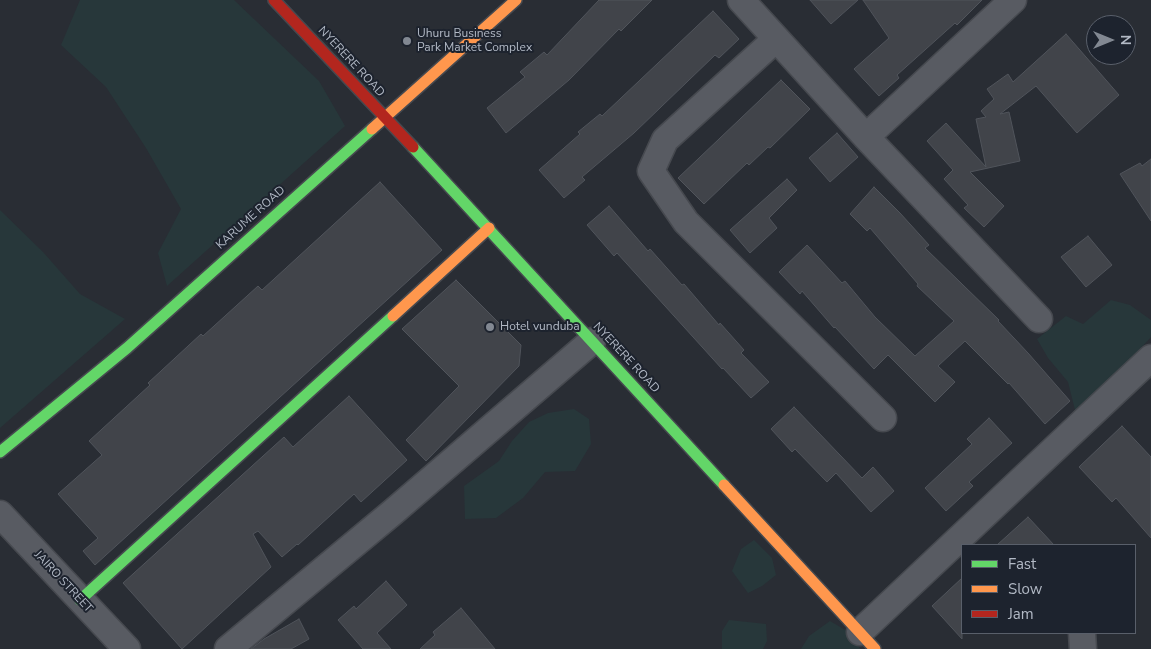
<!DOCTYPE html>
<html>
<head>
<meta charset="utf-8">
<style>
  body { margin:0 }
  #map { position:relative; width:1151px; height:649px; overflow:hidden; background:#292d34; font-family:"Nunito Sans",sans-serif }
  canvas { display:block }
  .legend { position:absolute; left:961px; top:544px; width:175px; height:90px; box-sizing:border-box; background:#1d232e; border:1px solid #595f6a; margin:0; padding:6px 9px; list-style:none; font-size:15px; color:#b2b9c5 }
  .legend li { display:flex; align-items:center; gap:10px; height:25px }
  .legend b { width:25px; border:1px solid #595f6a }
  .north { position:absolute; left:1086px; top:15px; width:50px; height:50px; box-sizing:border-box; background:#1d232e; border:1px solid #595f6a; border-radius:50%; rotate:90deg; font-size:14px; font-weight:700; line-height:20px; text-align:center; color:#b2b9c5 }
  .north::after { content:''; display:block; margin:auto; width:18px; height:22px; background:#828892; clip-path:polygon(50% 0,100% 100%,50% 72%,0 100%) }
</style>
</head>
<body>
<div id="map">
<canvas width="1151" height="649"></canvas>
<ul class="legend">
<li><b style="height:6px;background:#63d668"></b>Fast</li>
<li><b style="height:6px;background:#ff974d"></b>Slow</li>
<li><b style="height:6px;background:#b3261e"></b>Jam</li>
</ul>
<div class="north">N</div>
</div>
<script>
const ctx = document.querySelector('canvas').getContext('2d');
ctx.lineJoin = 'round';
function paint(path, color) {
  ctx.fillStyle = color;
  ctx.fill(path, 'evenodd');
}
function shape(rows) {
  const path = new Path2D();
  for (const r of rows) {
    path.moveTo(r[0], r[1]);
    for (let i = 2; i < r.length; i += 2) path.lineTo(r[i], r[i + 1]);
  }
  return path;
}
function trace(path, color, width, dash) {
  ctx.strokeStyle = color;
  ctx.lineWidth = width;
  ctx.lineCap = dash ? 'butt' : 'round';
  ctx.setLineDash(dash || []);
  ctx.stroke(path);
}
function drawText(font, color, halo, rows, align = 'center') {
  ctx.font = font + ' "Nunito Sans",sans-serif';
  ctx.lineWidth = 4;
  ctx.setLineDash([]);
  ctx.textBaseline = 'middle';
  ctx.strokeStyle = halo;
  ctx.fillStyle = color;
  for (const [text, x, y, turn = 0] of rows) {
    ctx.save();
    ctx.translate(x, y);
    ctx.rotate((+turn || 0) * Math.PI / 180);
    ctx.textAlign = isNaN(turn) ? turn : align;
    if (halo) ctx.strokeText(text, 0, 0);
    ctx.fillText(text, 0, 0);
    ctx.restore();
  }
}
const green = shape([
  [80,0,234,0,319,81,345,126,167,286,158,253,181,209,146,148,106,87,61,45],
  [0,210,43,252,80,294,125,319,0,428],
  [1111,300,1130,305,1151,320,1151,337,1112,379,1076,414,1068,382,1048,358,1037,339,1066,316,1083,324],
  [574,409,589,419,591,444,575,471,545,472,523,498,496,518,465,519,464,486,499,461,512,441,529,422,548,413],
  [754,540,772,558,776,575,762,586,748,593,732,571,741,549],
  [729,620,766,624,767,641,763,649,722,649,722,631],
  [830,621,852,634,860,649,801,649,809,636]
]);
const building = shape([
  [599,0,652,0,621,31,619,29,569,80,506,133,487,108,525,77,520,72,544,52,547,55,599,0],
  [810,0,858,0,831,24,810,0],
  [863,0,982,0,957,25,955,23,897,75,899,78,879,96,854,69,889,38,863,0],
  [713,11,739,39,719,58,715,55,634,133,582,177,585,180,564,198,539,170,580,134,578,132,600,114,602,116,713,11],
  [1066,34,1119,95,1077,133,1036,86,1000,114,1009,112,1020,161,970,172,1004,206,984,227,964,208,968,205,944,179,953,170,927,141,946,123,986,167,976,119,986,117,981,111,994,99,987,89,1008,74,1013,82,1066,34],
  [781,80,810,109,770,148,768,147,749,165,747,163,704,204,678,178,781,80],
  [837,133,858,157,830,182,809,158,837,133],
  [1151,159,1151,221,1120,174,1140,163,1142,166,1151,159],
  [787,179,797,190,769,218,777,228,750,253,730,230,787,179],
  [380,182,442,250,95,565,83,551,98,538,58,494,102,455,89,441,150,385,148,383,201,334,203,336,258,286,262,290,380,182],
  [874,187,900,213,929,245,925,248,999,320,998,321,1028,353,1070,401,1045,424,1009,383,1008,384,965,341,938,366,955,382,935,402,888,355,874,369,835,327,834,328,802,291,800,294,779,272,807,245,842,283,845,281,875,317,915,356,954,321,917,286,918,284,870,228,867,231,850,214,874,187],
  [609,206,648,251,650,249,682,285,684,284,719,325,720,323,744,350,741,353,769,382,751,398,723,368,722,369,617,253,614,256,587,225,609,206],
  [1088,236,1112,265,1086,287,1061,257,1088,236],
  [456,280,521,345,519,366,426,461,406,440,459,386,402,329,456,280],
  [349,396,407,460,361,502,354,494,298,545,297,544,282,557,258,531,253,534,271,567,182,649,123,583,284,437,293,447,349,396],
  [794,407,862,478,873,467,894,491,871,512,836,473,827,482,795,449,792,452,771,429,794,407],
  [989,418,1012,443,969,482,973,486,946,511,925,488,972,444,967,439,989,418],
  [1122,426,1151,457,1151,538,1116,498,1112,502,1079,467,1122,426],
  [1028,517,1054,545,997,545,1028,517],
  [962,578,962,639,932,606,962,578],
  [386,581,407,605,377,633,391,649,363,649,338,620,354,606,356,609,386,581],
  [461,608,495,649,420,649,435,635,433,632,461,608],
  [299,619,309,639,291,649,251,649,264,639,299,619]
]);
const street = shape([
  [741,0,866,137,1039,319],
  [776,39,665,140,651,171,686,222,883,418],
  [866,137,1013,0],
  [0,514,127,649],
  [860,632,1151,358],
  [1082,633,1083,649],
  [228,649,393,512,592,341]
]);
const fast = shape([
  [413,147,724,485],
  [0,452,127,348,372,129],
  [80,600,393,316]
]);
const slow = shape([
  [372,129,516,0],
  [393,316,489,228],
  [724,485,875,649]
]);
const jam = shape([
  [274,0,413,147]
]);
const markers = [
  [407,41,5,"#828892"],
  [490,327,5,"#828892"]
];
const poiNames = [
  ["Uhuru Business",417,34],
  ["Park Market Complex",417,48],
  ["Hotel vunduba",500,327]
];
const streetNames = [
  ["NYERERE ROAD",351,62,47],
  ["KARUME ROAD",251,218,-42],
  ["NYERERE ROAD",626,358,47],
  ["JAIRO STREET",63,582,47]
];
paint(green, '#27373a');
paint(building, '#41444a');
trace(building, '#50545b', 1);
trace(street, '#46494f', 29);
trace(fast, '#46494f', 14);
trace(slow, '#46494f', 14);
trace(jam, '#46494f', 14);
trace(street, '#585b62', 26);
trace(fast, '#63d668', 11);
trace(slow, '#ff974d', 11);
trace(jam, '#b3261e', 11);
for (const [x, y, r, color] of markers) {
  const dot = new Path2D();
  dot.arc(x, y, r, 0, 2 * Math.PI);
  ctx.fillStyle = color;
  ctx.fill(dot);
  trace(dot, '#1d232e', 2);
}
drawText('12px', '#b2b9c5', '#1d232e', poiNames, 'left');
drawText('12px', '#b2b9c5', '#1d232e', streetNames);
</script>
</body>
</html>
